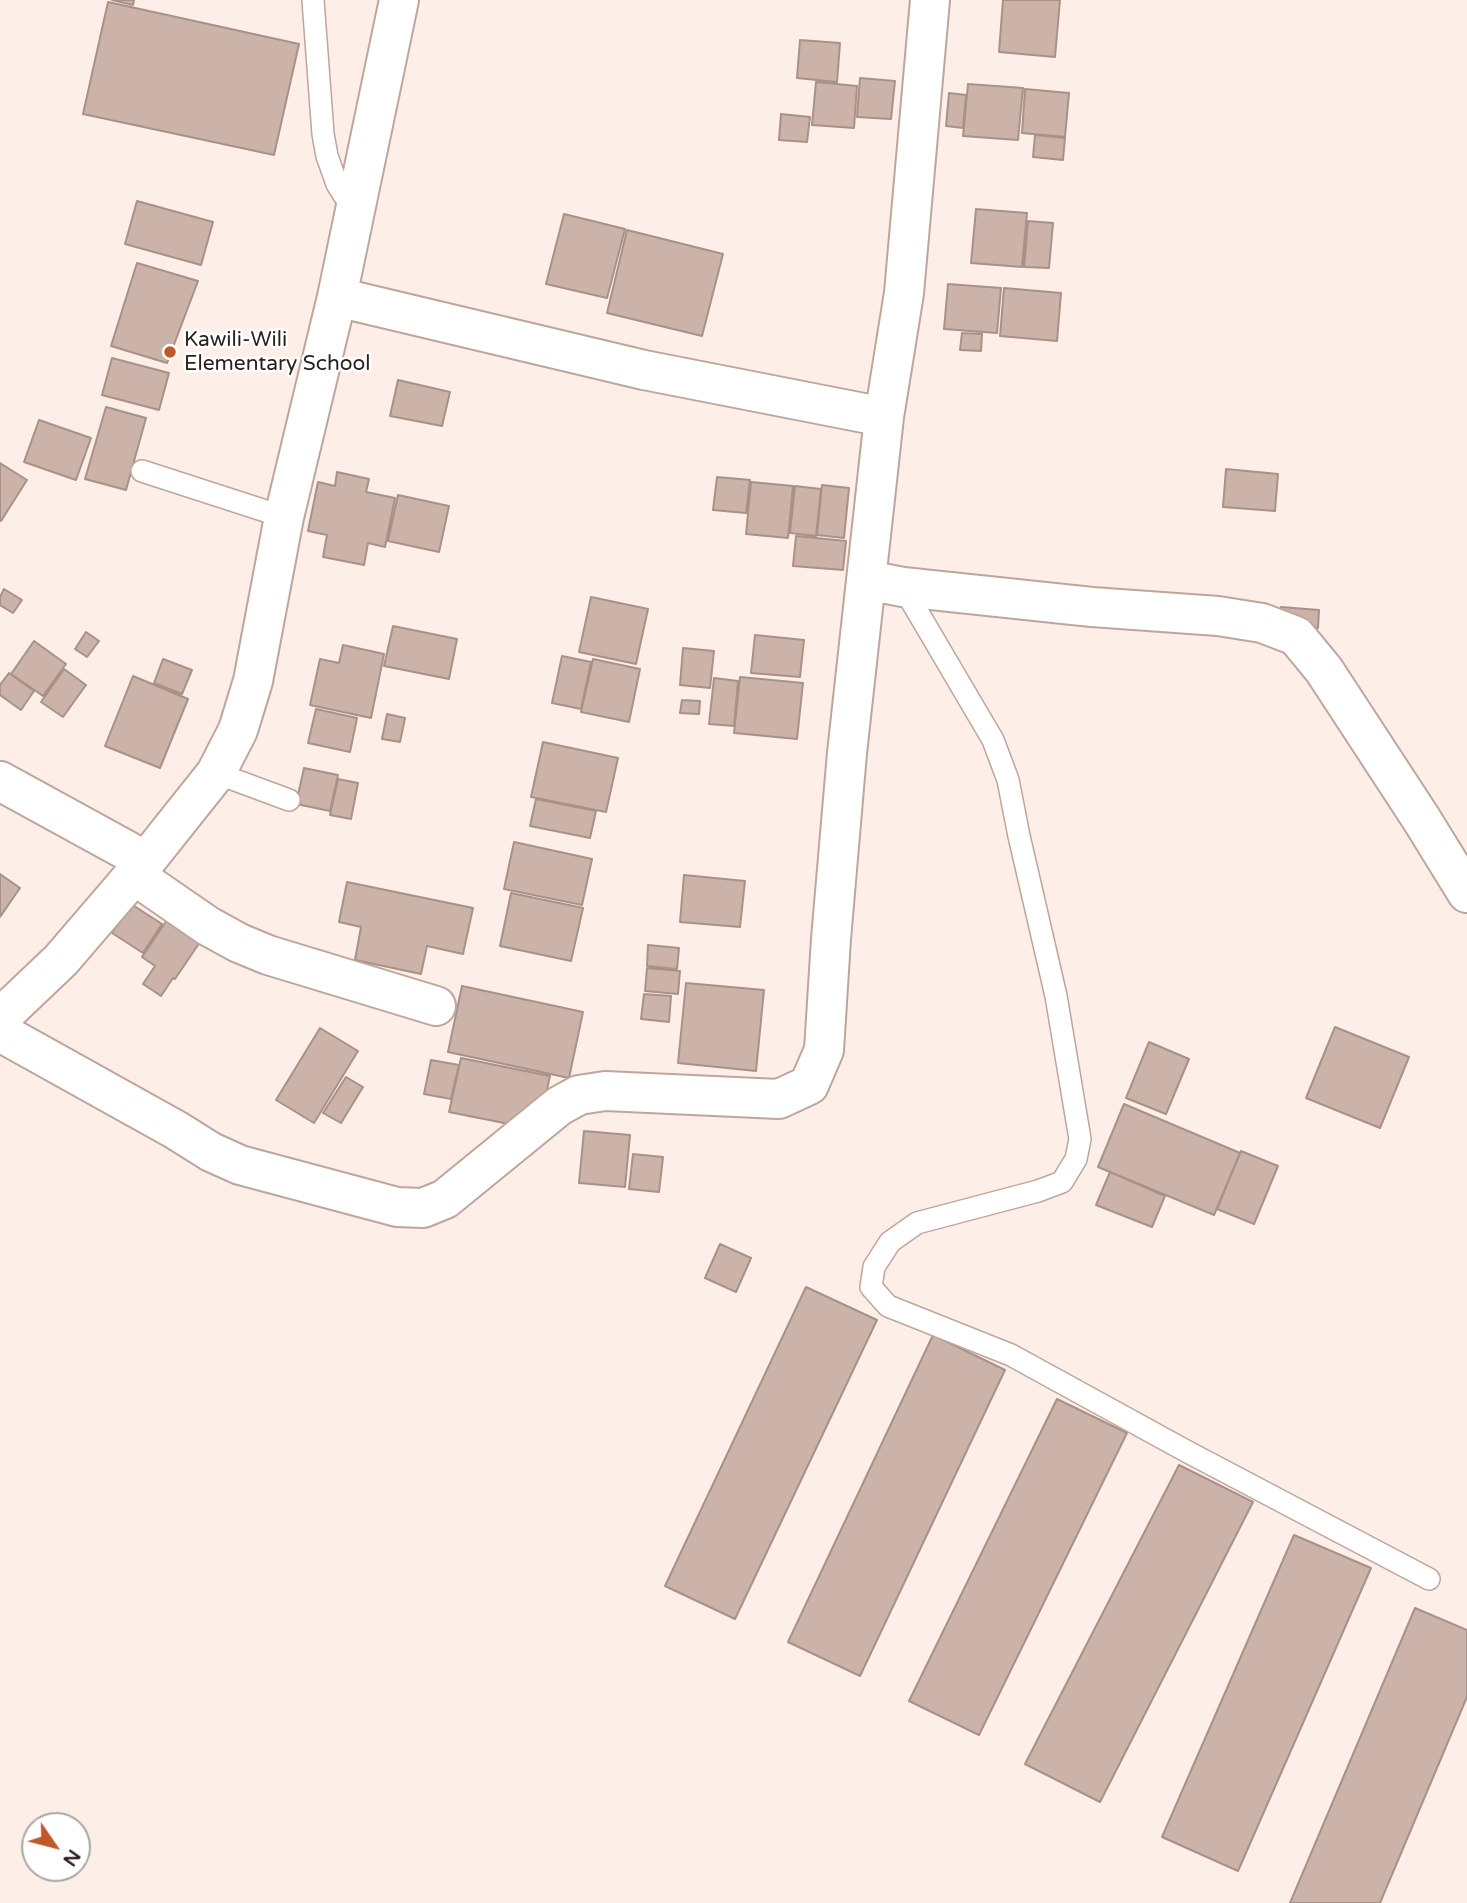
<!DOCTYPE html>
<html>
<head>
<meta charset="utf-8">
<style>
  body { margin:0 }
  #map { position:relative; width:1467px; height:1903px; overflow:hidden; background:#fdeee7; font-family:"Varela Round",sans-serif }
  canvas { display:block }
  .north { position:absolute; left:21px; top:1812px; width:70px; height:70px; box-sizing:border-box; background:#fff; border:2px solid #aaa6a5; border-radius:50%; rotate:125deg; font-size:19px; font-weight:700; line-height:28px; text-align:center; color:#2a211d }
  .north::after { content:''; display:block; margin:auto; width:24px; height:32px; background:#bf592a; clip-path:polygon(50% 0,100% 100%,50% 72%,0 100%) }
</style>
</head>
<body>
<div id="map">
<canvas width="1467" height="1903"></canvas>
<div class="north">N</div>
</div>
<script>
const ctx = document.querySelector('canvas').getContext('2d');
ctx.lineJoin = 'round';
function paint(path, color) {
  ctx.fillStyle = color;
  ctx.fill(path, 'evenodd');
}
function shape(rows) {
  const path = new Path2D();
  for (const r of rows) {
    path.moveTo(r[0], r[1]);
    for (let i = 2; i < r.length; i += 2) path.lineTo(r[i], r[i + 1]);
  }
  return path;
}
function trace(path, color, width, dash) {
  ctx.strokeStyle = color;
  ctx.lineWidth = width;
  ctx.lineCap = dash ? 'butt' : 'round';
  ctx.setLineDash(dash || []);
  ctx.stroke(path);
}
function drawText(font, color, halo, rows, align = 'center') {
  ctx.font = font + ' "Varela Round",sans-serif';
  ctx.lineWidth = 5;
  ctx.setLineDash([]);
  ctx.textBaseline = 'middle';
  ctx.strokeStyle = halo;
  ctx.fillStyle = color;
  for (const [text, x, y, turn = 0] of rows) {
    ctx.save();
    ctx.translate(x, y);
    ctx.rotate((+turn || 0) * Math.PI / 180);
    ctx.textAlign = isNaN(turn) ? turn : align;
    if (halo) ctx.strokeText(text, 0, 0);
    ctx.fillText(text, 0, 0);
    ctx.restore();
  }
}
const building = shape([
  [112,0,134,0,133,5,112,0],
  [1003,0,1060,0,1055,57,999,52,1003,0],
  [108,2,299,44,274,155,83,114,108,2],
  [800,40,840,43,837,82,797,78,800,40],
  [860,78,895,81,891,119,857,117,860,78],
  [816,82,857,86,854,128,812,125,816,82],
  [968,84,1023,88,1018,140,963,136,968,84],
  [1025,89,1069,93,1065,137,1022,133,1025,89],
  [949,93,966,95,963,128,946,126,949,93],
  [781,114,810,117,807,142,779,140,781,114],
  [1035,135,1065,138,1063,160,1033,157,1035,135],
  [137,201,213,222,201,265,125,244,137,201],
  [976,209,1027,213,1022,267,971,263,976,209],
  [564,214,625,229,607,298,546,284,564,214],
  [1028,221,1053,223,1049,268,1024,267,1028,221],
  [627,230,723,254,702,336,607,313,627,230],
  [137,263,198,281,167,363,111,346,137,263],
  [948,284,1001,288,997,333,944,329,948,284],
  [1004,288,1061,293,1057,341,1000,336,1004,288],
  [962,333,982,334,981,351,960,350,962,333],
  [112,358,169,373,159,410,102,395,112,358],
  [398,380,450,392,442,426,390,416,398,380],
  [106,407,146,418,126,490,85,479,106,407],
  [39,420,91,438,76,480,24,462,39,420],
  [0,463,27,480,1,521,0,520,0,463],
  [1226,469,1278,474,1275,511,1223,507,1226,469],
  [337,472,369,479,366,492,395,498,385,547,368,543,364,565,323,557,327,535,308,531,318,482,335,486,337,472],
  [717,477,750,480,746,513,713,510,717,477],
  [751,482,793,486,788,538,746,534,751,482],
  [822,485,849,488,844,538,817,535,822,485],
  [795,486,821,489,816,536,790,533,795,486],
  [398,495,449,506,439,552,388,541,398,495],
  [796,536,846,541,843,570,793,566,796,536],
  [4,589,22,600,13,613,0,605,0,597,4,589],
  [591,597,648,609,636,664,579,652,591,597],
  [1281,607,1319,610,1318,628,1280,625,1281,607],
  [393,626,457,639,449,679,384,666,393,626],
  [86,632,99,641,87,657,75,649,86,632],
  [755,635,804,640,800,677,751,673,755,635],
  [34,641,66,664,43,696,11,674,34,641],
  [343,645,384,654,371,718,310,705,320,659,339,663,343,645],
  [683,648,714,651,710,688,680,685,683,648],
  [562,656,591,662,581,709,552,703,562,656],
  [163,659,192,670,182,694,154,683,163,659],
  [593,659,640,669,629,722,581,712,593,659],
  [64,669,86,685,63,717,41,702,64,669],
  [9,673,34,691,21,710,0,695,0,685,9,673],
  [133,676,188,699,160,768,105,746,133,676],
  [740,677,803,683,797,739,734,733,740,677],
  [714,678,738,681,734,726,709,724,714,678],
  [682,700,700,701,699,714,680,713,682,700],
  [316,709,357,718,350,752,308,743,316,709],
  [387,714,405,718,400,742,382,739,387,714],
  [543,742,618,758,606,812,531,797,543,742],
  [304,768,338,775,330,811,296,804,304,768],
  [338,779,358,783,351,819,330,815,338,779],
  [536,799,596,811,590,838,530,826,536,799],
  [514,842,592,859,582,905,504,889,514,842],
  [0,874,20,888,0,917,0,874],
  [684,875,745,881,740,927,680,922,684,875],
  [347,882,473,908,463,954,427,946,421,974,355,960,361,927,339,922,347,882],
  [511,893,583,908,571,961,500,946,511,893],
  [131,904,162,924,143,953,112,933,131,904],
  [167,920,200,942,175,979,173,978,161,996,143,984,155,966,142,957,167,920],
  [648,945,679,948,677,969,647,966,648,945],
  [647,968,680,971,678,994,645,991,647,968],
  [686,983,764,990,756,1071,678,1063,686,983],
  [462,986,583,1012,569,1078,448,1052,462,986],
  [644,994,671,996,669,1022,641,1019,644,994],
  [1335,1027,1409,1057,1380,1128,1306,1098,1335,1027],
  [320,1028,358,1051,314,1123,276,1100,320,1028],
  [1149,1042,1189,1059,1166,1114,1126,1098,1149,1042],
  [461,1058,550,1076,540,1121,529,1128,449,1112,461,1058],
  [431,1060,459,1065,451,1099,424,1094,431,1060],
  [346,1077,363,1087,341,1123,323,1113,346,1077],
  [1124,1104,1240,1153,1214,1215,1098,1167,1124,1104],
  [584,1131,630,1135,625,1187,579,1183,584,1131],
  [1241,1151,1278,1166,1254,1224,1217,1209,1241,1151],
  [633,1154,663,1157,659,1192,629,1189,633,1154],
  [1110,1172,1165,1196,1152,1227,1096,1205,1110,1172],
  [720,1244,751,1258,736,1292,705,1278,720,1244],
  [806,1287,877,1320,735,1619,665,1586,806,1287],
  [933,1335,1005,1370,860,1676,788,1642,933,1335],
  [1057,1399,1127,1433,979,1735,909,1701,1057,1399],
  [1179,1465,1253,1502,1100,1802,1025,1764,1179,1465],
  [1294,1535,1371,1568,1238,1871,1162,1837,1294,1535],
  [1415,1608,1467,1630,1467,1697,1380,1903,1290,1903,1415,1608]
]);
const service = shape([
  [313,0,323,134,327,156,337,184,354,211],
  [142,471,284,517],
  [903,587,993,740,1008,780,1019,836,1056,996,1080,1139,1076,1159,1062,1182,1038,1191,917,1223,890,1242,874,1267,871,1287,888,1306,1011,1355,1186,1451,1429,1579],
  [216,773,289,800]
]);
const minor = shape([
  [337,297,644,370,884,417],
  [866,580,903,587,1092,607,1218,616,1262,623,1296,636,1324,670,1422,820,1467,893],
  [0,781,146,861,61,960,0,1018],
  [146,861,216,773,238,730,253,681,284,517,337,297,399,0],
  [134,875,208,926,239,943,268,955,436,1006],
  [0,1032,176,1130,211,1152,240,1165,397,1207,423,1208,445,1199,559,1106,579,1095,605,1091,779,1099,809,1085,824,1050,831,939,847,753,884,417,904,293,930,0]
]);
const markers = [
  [170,352,7,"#bf592a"]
];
const poiNames = [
  ["Kawili-Wili",184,340],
  ["Elementary School",184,364]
];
paint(building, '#ccb3a9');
trace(building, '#a89188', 2);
trace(service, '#bea69c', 24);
trace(minor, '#bea69c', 42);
trace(service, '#fff', 21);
trace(minor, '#fff', 38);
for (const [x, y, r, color] of markers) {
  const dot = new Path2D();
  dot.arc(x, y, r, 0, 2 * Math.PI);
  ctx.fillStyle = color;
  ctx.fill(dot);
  trace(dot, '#fff', 2.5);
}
drawText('21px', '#2a211d', '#fff', poiNames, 'left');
</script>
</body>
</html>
